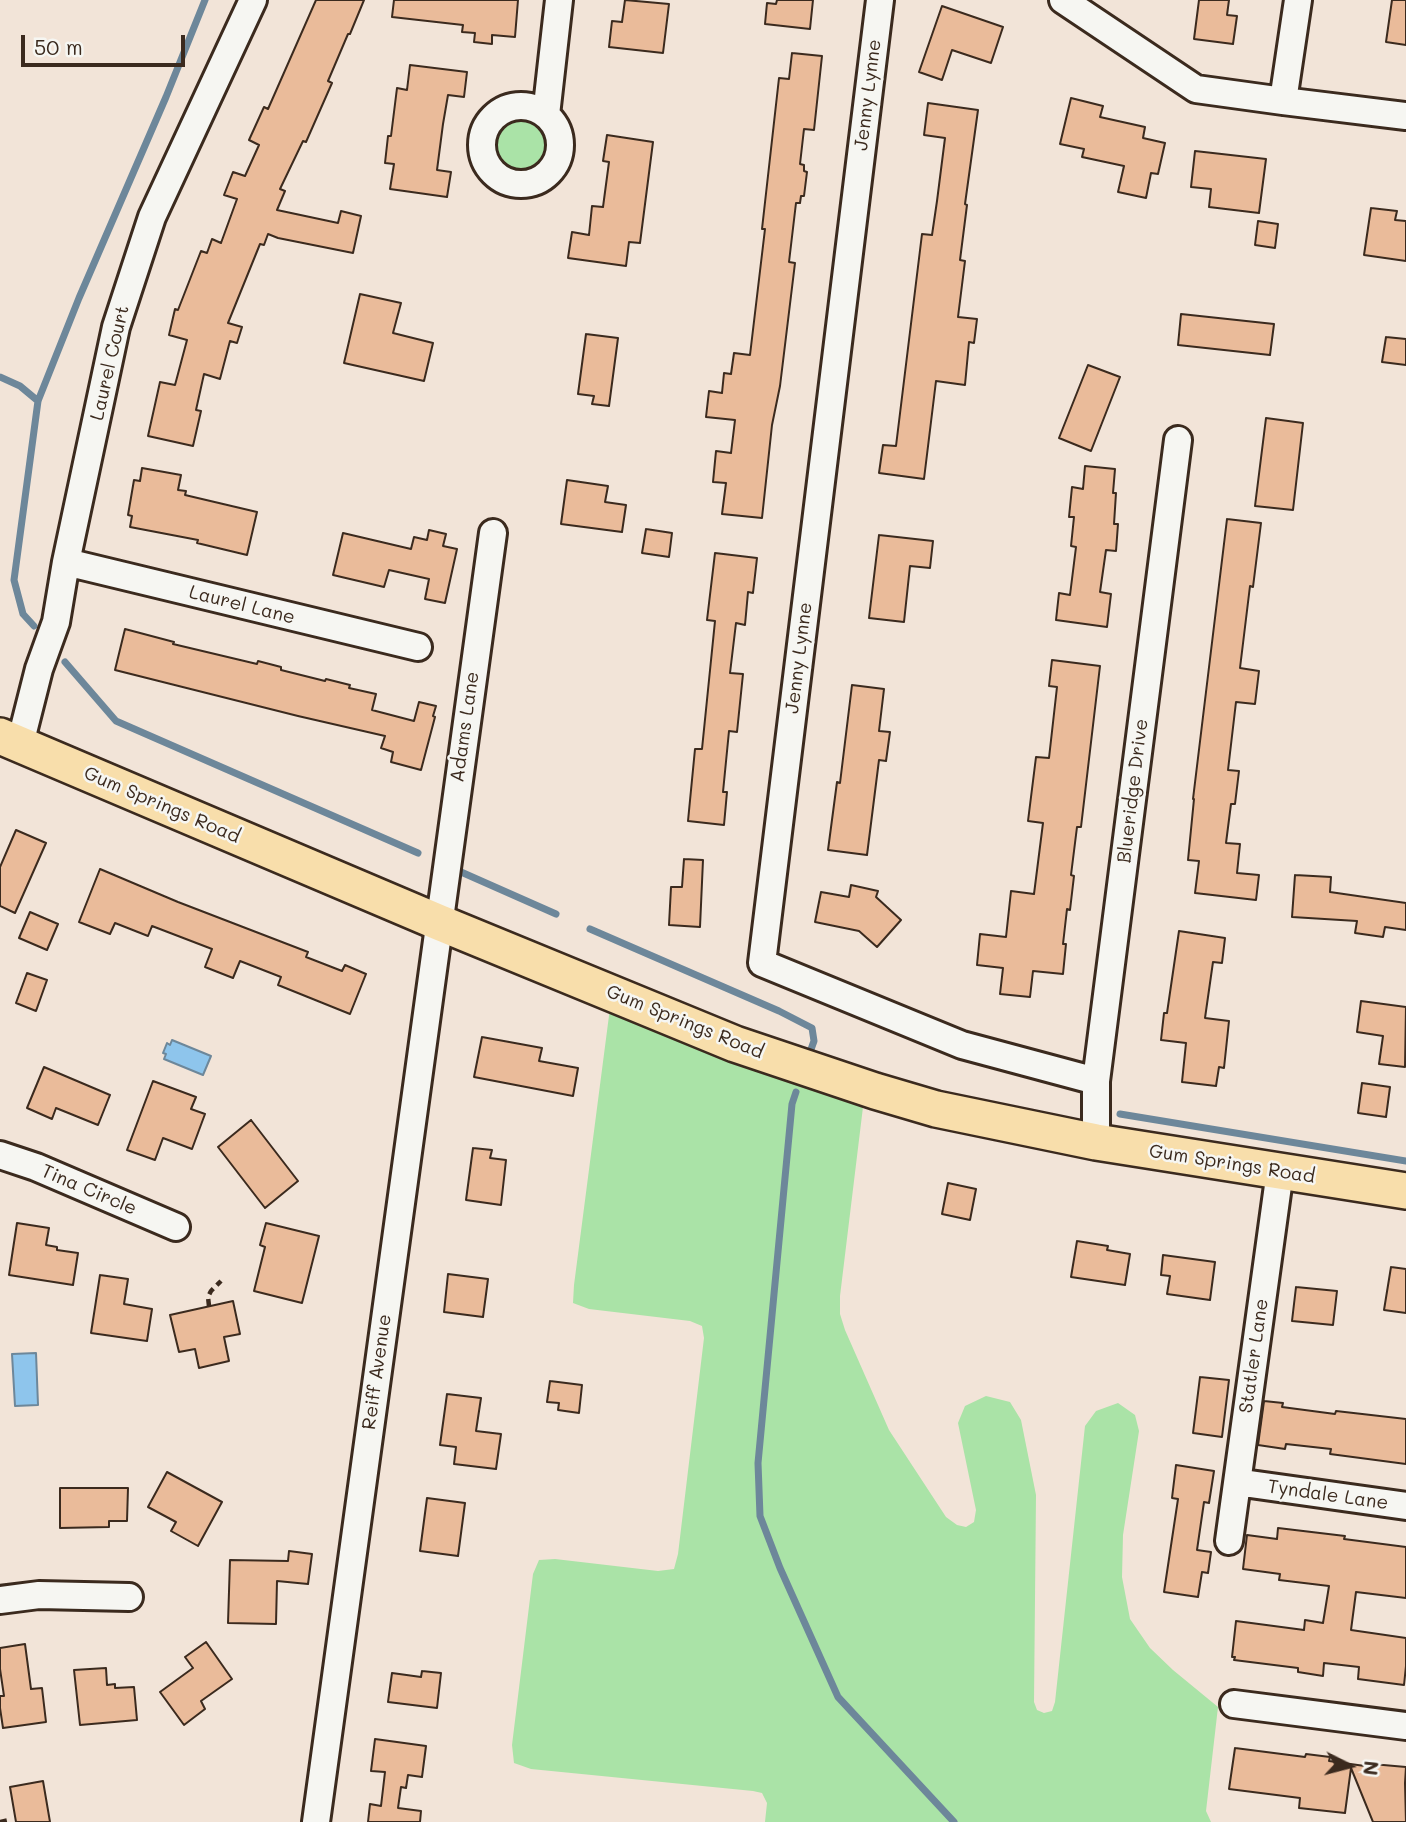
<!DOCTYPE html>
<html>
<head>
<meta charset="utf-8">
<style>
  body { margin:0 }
  #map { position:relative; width:1406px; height:1822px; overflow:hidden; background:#f2e4d8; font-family:Mali,sans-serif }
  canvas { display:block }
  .north { position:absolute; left:1315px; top:1731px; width:70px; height:70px; -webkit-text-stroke:5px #f6f6f2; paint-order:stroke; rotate:96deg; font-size:19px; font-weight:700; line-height:28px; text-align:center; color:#3b2a1e }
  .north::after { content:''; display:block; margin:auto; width:24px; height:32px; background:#3b2a1e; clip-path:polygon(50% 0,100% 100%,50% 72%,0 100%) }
  .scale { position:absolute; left:21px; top:35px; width:164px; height:32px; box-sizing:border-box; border:4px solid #3b2a1e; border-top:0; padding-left:9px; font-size:21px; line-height:24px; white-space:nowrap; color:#3b2a1e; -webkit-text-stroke:5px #f6f6f2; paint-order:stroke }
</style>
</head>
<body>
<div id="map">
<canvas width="1406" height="1822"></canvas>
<div class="north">N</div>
<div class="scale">50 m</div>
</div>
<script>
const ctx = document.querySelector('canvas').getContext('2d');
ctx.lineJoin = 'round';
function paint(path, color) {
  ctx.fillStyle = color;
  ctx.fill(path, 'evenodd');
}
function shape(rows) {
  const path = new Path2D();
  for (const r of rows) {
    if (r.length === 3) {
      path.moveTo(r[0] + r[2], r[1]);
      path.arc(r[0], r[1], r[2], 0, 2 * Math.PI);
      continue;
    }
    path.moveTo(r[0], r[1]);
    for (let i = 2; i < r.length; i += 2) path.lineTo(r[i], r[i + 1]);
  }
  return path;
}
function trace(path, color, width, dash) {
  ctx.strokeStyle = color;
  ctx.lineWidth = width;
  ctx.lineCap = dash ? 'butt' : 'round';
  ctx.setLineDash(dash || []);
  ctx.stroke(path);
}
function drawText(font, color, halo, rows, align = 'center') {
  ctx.font = font + ' Mali,sans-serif';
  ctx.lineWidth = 5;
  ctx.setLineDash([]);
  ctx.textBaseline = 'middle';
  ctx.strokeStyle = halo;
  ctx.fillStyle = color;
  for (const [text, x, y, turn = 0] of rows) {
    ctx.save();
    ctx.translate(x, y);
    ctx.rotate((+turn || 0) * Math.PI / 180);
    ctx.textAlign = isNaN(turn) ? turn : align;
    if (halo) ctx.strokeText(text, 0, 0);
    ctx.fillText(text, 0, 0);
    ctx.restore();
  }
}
const green = shape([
  [520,144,27],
  [610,1008,863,1107,840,1296,840,1314,845,1330,889,1430,946,1517,957,1525,966,1527,974,1522,976,1510,958,1423,965,1406,986,1396,1010,1402,1021,1420,1036,1495,1034,1702,1037,1710,1044,1713,1052,1711,1055,1702,1085,1426,1096,1411,1118,1403,1135,1415,1139,1431,1123,1535,1122,1577,1130,1619,1150,1648,1173,1670,1218,1707,1206,1811,1211,1822,765,1822,767,1803,762,1793,753,1791,531,1769,514,1763,512,1745,533,1574,539,1560,555,1559,658,1571,674,1569,678,1554,704,1338,702,1326,690,1321,589,1309,573,1303,574,1285]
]);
const water = shape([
  [172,1040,211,1056,203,1075,164,1059,166,1054,163,1053,167,1043,170,1045,172,1040],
  [36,1353,38,1405,15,1406,12,1354,36,1353]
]);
const stream = shape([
  [0,377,20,386,38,401],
  [34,626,23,614,14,580,38,401,79,298,166,97,205,0],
  [65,662,116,721,418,853],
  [452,868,556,914],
  [590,929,779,1011,812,1028,814,1041,809,1055],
  [796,1092,792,1104,758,1463,760,1516,780,1568,838,1697,954,1822],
  [1120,1114,1406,1161]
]);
const building = shape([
  [316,0,364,0,350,34,348,34,328,81,332,83,306,142,303,141,280,189,285,191,277,210,338,223,341,211,361,216,353,253,278,238,268,234,264,245,260,244,228,323,242,327,237,343,230,341,220,379,204,374,196,410,201,411,193,446,148,436,160,382,175,385,187,340,169,335,175,309,178,310,201,251,207,253,212,239,221,243,237,199,224,195,233,172,245,176,259,145,249,140,264,107,268,109,316,0],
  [394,0,518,0,515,37,492,35,492,44,474,42,475,33,462,32,463,25,392,17,394,0],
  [625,0,669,4,663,53,609,47,612,21,622,22,625,0],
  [777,0,813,0,810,29,765,24,767,3,776,4,777,0],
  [1199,0,1229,0,1227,15,1237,16,1233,44,1194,39,1199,0],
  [1392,0,1406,0,1406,45,1386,42,1392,0],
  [942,6,1003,27,991,63,952,50,942,80,919,72,942,6],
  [792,53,822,56,814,130,804,129,800,164,804,165,804,171,807,172,804,196,801,196,800,203,796,203,789,262,795,263,780,386,772,425,762,518,722,514,726,483,713,482,716,451,731,453,735,420,706,417,709,391,722,393,724,373,731,374,734,353,750,355,765,229,762,229,779,78,789,79,792,53],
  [410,65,467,72,464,97,448,95,443,124,437,170,451,172,447,197,390,189,394,164,385,163,388,136,391,136,397,88,407,90,410,65],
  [1071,98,1103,106,1100,117,1145,127,1143,138,1165,143,1158,174,1151,173,1146,198,1118,192,1124,166,1082,157,1084,149,1060,144,1071,98],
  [928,103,978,110,965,204,967,205,960,260,965,261,958,317,977,319,974,343,969,342,965,385,936,381,924,479,879,473,883,445,896,446,922,234,932,235,937,201,945,138,924,135,928,103],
  [607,135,653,142,640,243,629,242,626,266,568,258,572,232,589,235,592,206,603,207,609,162,603,161,607,135],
  [1195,151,1266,159,1259,213,1209,207,1211,189,1191,187,1195,151],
  [1371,208,1397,211,1395,220,1406,221,1406,261,1364,255,1371,208],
  [1258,221,1278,224,1275,248,1255,245,1258,221],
  [360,294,401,303,393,333,433,343,424,381,344,363,360,294],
  [1181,314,1274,324,1270,355,1178,345,1181,314],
  [586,334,618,338,609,406,592,404,594,396,578,394,586,334],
  [1386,337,1406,339,1406,365,1382,362,1386,337],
  [1088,365,1120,377,1091,451,1059,438,1088,365],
  [1266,418,1303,423,1293,510,1255,506,1266,418],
  [1085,466,1115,469,1113,493,1116,493,1114,524,1118,524,1116,551,1106,550,1100,592,1111,594,1107,627,1056,620,1059,593,1070,595,1076,547,1071,546,1074,517,1069,517,1072,487,1083,489,1085,466],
  [142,468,181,475,178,490,186,491,185,495,257,512,247,555,197,543,198,540,130,527,132,516,128,515,134,480,140,481,142,468],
  [567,480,608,486,605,502,626,505,622,532,561,524,567,480],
  [1227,519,1261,523,1253,587,1250,586,1240,668,1259,671,1255,704,1236,702,1228,770,1239,771,1235,804,1231,804,1226,843,1240,844,1237,873,1259,875,1256,900,1195,893,1199,861,1188,860,1194,799,1193,799,1227,519],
  [646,529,672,533,669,557,642,553,646,529],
  [429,530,446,534,443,546,457,549,445,603,425,599,429,579,389,570,384,587,333,575,343,533,411,549,414,537,427,540,429,530],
  [879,535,933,541,930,568,910,566,904,622,869,618,879,535],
  [715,553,757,558,753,593,748,592,745,625,736,623,730,673,743,674,737,732,729,731,723,792,727,792,724,825,688,821,695,749,702,749,715,621,707,620,715,553],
  [125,629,174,642,173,644,257,664,258,661,281,667,281,670,325,681,326,679,350,685,349,688,376,694,372,710,414,721,419,702,436,706,433,716,435,717,421,770,391,762,393,752,381,748,385,736,298,716,115,670,125,629],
  [1052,660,1100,666,1081,827,1077,827,1071,875,1074,876,1070,910,1067,909,1063,944,1066,944,1063,974,1033,971,1030,997,1000,994,1003,968,977,965,980,934,1006,937,1011,891,1034,894,1043,823,1028,821,1036,757,1049,758,1057,687,1049,686,1052,660],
  [852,685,884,689,879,731,890,732,886,761,879,760,867,855,828,850,837,782,840,783,852,685],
  [16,830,46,843,15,913,0,906,0,867,16,830],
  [684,859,703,860,700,927,669,925,671,887,682,887,684,859],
  [100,869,178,902,308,952,306,957,342,971,345,965,366,974,350,1014,278,985,281,977,240,961,233,978,205,967,212,949,152,926,148,936,115,923,110,934,79,922,100,869],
  [1295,875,1331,877,1330,892,1406,903,1406,930,1385,927,1383,937,1355,933,1357,921,1292,917,1295,875],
  [851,885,878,891,876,897,901,920,877,947,859,931,815,922,821,892,849,897,851,885],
  [30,912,58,924,47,950,19,938,30,912],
  [1179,931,1225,938,1222,963,1213,962,1205,1018,1229,1021,1224,1068,1219,1067,1216,1086,1182,1082,1186,1043,1161,1040,1164,1013,1167,1013,1179,931],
  [27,973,47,980,36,1011,16,1003,27,973],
  [1361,1001,1406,1007,1405,1067,1379,1064,1383,1036,1357,1032,1361,1001],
  [482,1037,542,1048,539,1061,578,1068,573,1096,474,1077,482,1037],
  [44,1067,110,1095,98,1125,56,1108,52,1119,27,1108,44,1067],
  [153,1081,196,1097,191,1109,205,1114,192,1149,163,1138,155,1160,127,1150,153,1081],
  [1362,1083,1390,1087,1386,1117,1358,1113,1362,1083],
  [251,1120,298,1181,265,1208,218,1147,251,1120],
  [473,1148,492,1150,490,1158,506,1160,501,1205,466,1200,473,1148],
  [948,1183,976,1189,970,1220,942,1214,948,1183],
  [17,1223,49,1228,46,1245,57,1247,57,1250,78,1253,73,1285,9,1275,17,1223],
  [266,1223,319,1236,302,1303,254,1291,265,1247,260,1245,266,1223],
  [1077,1241,1108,1246,1107,1250,1130,1254,1125,1285,1071,1277,1077,1241],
  [1163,1255,1215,1262,1210,1300,1167,1294,1170,1276,1161,1275,1163,1255],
  [1391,1267,1406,1269,1406,1313,1384,1310,1391,1267],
  [448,1274,488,1279,483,1317,444,1312,448,1274],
  [100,1275,128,1279,124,1304,152,1309,147,1341,91,1333,100,1275],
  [1296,1287,1337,1291,1333,1325,1292,1321,1296,1287],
  [233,1301,240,1334,224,1337,229,1361,199,1368,195,1349,179,1352,170,1315,233,1301],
  [1200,1377,1229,1380,1222,1437,1193,1433,1200,1377],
  [550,1381,582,1385,579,1413,558,1410,559,1403,547,1402,550,1381],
  [447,1394,481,1398,476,1431,501,1434,496,1469,454,1464,456,1447,440,1445,447,1394],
  [1264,1401,1283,1403,1282,1407,1335,1414,1336,1411,1406,1419,1406,1464,1330,1454,1331,1449,1286,1444,1285,1449,1258,1445,1264,1401],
  [1176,1465,1214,1471,1209,1503,1204,1502,1197,1550,1211,1552,1208,1573,1202,1572,1198,1597,1164,1592,1178,1499,1172,1498,1176,1465],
  [167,1472,222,1502,198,1546,171,1531,176,1522,148,1507,167,1472],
  [60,1488,128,1488,127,1521,109,1521,109,1527,60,1528,60,1488],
  [427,1498,465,1503,458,1556,420,1551,427,1498],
  [1278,1528,1345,1536,1344,1539,1406,1547,1406,1598,1356,1592,1351,1630,1406,1638,1406,1666,1404,1685,1358,1679,1359,1667,1324,1663,1323,1676,1298,1672,1298,1668,1234,1660,1235,1657,1232,1657,1236,1621,1304,1630,1305,1620,1323,1623,1329,1586,1279,1580,1280,1574,1243,1569,1247,1535,1277,1539,1278,1528],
  [289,1551,312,1554,308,1584,277,1581,276,1624,228,1623,230,1560,288,1561,289,1551],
  [206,1642,232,1679,201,1701,205,1709,184,1725,160,1692,193,1668,185,1657,206,1642],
  [25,1644,31,1689,42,1688,46,1722,3,1728,0,1708,0,1696,4,1696,0,1669,0,1648,25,1644],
  [106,1668,107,1685,115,1684,115,1688,134,1687,137,1720,80,1725,74,1670,106,1668],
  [422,1671,441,1673,437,1708,388,1702,392,1673,421,1677,422,1671],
  [375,1739,426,1746,422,1777,408,1775,406,1788,401,1787,398,1808,421,1811,420,1822,368,1822,370,1804,381,1806,385,1772,371,1771,375,1739],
  [1235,1748,1305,1757,1306,1754,1330,1757,1329,1761,1372,1767,1372,1764,1406,1767,1405,1783,1406,1822,1373,1822,1351,1768,1345,1813,1299,1808,1300,1798,1229,1789,1235,1748],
  [43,1781,50,1822,16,1822,10,1787,43,1781]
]);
const path = shape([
  [209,1306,208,1297,211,1291,221,1281],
  [0,1822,9,1820]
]);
const minor = shape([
  [880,0,762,963,962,1045,1096,1081],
  [1063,0,1196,89,1283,101,1406,116],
  [1283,101,1298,0],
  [521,145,39],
  [546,115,559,0],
  [66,562,418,647],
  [20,744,39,669,56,622,66,562,116,327,152,217,253,0],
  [1096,1142,1096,1081,1178,440],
  [0,1155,36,1167,176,1227],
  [1250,1484,1406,1506],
  [1229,1541,1280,1171],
  [0,1600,39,1595,129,1597],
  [1234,1704,1406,1726],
  [316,1822,493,533]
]);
const major = shape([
  [0,736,438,922,735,1044,875,1091,936,1109,1096,1142,1406,1191]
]);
const streetNames = [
  ["Jenny Lynne",868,95,-83],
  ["Laurel Court",110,363,-77],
  ["Laurel Lane",242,605,14],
  ["Jenny Lynne",799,658,-83],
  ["Adams Lane",465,727,-82],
  ["Blueridge Drive",1133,791,-83],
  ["Gum Springs Road",162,805,23],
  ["Gum Springs Road",685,1022,22],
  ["Gum Springs Road",1232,1164,9],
  ["Tina Circle",89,1190,23],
  ["Statler Lane",1254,1356,-82],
  ["Reiff Avenue",377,1372,-82],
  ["Tyndale Lane",1328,1495,8]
];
paint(green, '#aae3a7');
paint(water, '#8ec5ec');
trace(water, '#6d879a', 2);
trace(stream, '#6d879a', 7);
paint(building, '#eabb9a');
trace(building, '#3b2a1e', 2);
trace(minor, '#3b2a1e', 32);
trace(major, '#3b2a1e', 40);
trace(path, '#3b2a1e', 4.5, [7, 5]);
trace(minor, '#f6f6f2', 26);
trace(major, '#f8deab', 35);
drawText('19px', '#3b2a1e', '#f6f6f2', streetNames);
</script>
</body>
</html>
